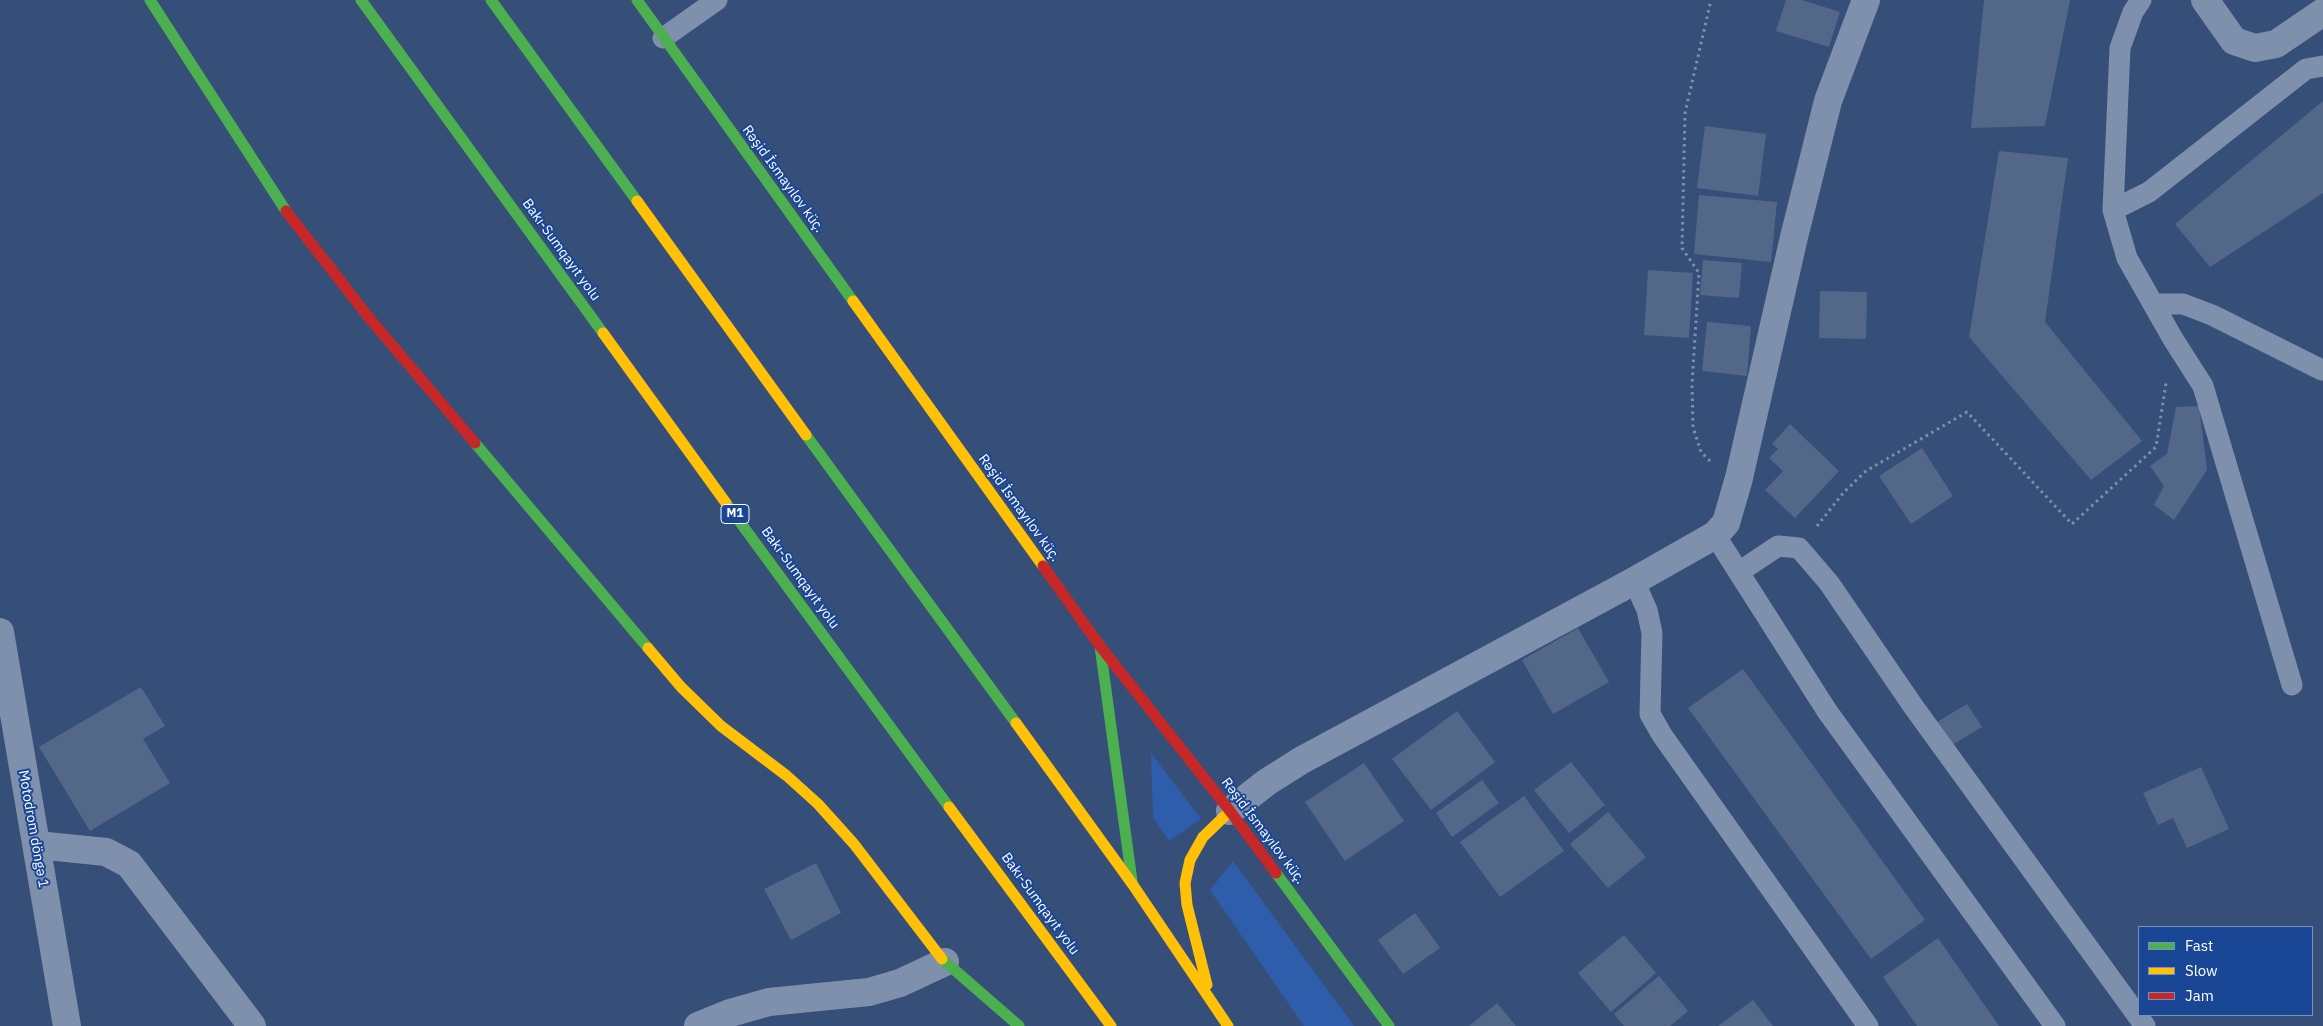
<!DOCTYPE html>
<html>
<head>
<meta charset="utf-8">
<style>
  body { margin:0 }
  #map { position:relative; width:2323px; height:1026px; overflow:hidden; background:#364f79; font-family:"IBM Plex Sans",sans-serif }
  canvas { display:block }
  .legend { position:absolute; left:2138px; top:926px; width:175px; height:90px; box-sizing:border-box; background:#1a4795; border:1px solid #7691bf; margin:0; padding:6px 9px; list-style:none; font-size:15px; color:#fff }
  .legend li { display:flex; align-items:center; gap:10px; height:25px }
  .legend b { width:25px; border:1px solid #7691bf }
</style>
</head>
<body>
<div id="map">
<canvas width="2323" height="1026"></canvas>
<ul class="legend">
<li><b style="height:6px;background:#4caf50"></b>Fast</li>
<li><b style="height:6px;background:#ffc107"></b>Slow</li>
<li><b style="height:6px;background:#c62828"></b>Jam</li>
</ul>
</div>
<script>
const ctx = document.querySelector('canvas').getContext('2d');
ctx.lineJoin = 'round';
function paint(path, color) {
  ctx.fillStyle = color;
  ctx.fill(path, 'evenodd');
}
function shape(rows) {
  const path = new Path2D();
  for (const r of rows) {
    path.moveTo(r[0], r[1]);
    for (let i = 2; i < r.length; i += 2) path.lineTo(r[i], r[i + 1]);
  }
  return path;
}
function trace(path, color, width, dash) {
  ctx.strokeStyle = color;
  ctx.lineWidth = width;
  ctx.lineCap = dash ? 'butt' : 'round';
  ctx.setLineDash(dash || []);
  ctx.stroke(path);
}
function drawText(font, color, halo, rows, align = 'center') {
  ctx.font = font + ' "IBM Plex Sans",sans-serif';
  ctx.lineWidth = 4;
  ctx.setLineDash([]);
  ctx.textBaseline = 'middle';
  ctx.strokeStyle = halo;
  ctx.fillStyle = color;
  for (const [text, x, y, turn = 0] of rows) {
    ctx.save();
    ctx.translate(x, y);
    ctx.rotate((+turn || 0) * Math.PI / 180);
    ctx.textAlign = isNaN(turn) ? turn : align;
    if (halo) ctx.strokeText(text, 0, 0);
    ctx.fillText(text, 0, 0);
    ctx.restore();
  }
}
const green = shape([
  [1151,753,1201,819,1169,841,1153,817],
  [1233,861,1354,1026,1304,1026,1210,890]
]);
const building = shape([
  [1786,0,1802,0,1840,12,1829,47,1776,31],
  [1984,0,2070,0,2045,126,1971,128],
  [2323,101,2323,193,2210,267,2175,224],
  [1705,126,1766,134,1758,196,1697,188],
  [1999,151,2068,158,2045,322,2142,441,2091,480,1969,337],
  [1699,195,1777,202,1771,262,1694,254],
  [1703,260,1742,263,1739,298,1700,295],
  [1648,270,1693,273,1689,338,1644,335],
  [1820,291,1867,292,1866,339,1819,338],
  [1707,322,1751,326,1747,376,1702,371],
  [2199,406,2207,470,2174,520,2154,505,2164,486,2150,466,2167,454,2176,407],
  [1790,424,1839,471,1795,518,1765,490,1783,471,1769,458,1778,449,1772,444],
  [1922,448,1953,496,1911,524,1879,476],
  [1578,628,1609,682,1553,714,1522,660],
  [1743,669,1925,920,1871,959,1688,708],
  [141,687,165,726,143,739,170,783,90,831,39,747],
  [1967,704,1982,727,1947,748,1932,725],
  [1457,711,1495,762,1431,810,1392,759],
  [1571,762,1605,805,1569,833,1534,790],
  [1364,763,1404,821,1345,861,1305,802],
  [2201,767,2229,829,2187,848,2173,818,2158,825,2143,793],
  [1482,780,1499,803,1452,837,1436,813],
  [1524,796,1564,851,1500,897,1460,842],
  [1608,812,1646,857,1608,888,1570,844],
  [816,863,841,913,791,940,764,889],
  [1415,913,1440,948,1403,974,1378,940],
  [1624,935,1656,973,1611,1012,1578,973],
  [1938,938,1999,1026,1917,1026,1883,977],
  [1659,976,1688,1011,1670,1026,1624,1026,1614,1014],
  [1753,1000,1773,1026,1718,1026],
  [1497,1003,1516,1026,1469,1026]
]);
const path = shape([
  [1710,461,1701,452,1693,427,1692,384,1699,273,1682,248,1685,113,1711,0],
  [1817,526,1844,492,1866,471,1967,412,2072,524,2156,447,2166,383]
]);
const lane = shape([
  [2141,0,2133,12,2120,48,2113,210,2127,258,2173,339,2203,386,2292,685],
  [663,38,717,0],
  [2113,210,2149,192,2306,69,2323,66],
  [2153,304,2183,304,2212,315,2322,370],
  [1715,535,1827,711,2055,1026],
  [1739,572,1778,546,1799,548,1829,583,1913,706,2145,1026],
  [1634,581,1647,610,1652,633,1650,714,1662,735,1868,1026]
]);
const street = shape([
  [2205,0,2234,41,2255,48,2276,44,2323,12],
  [0,632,67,1026],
  [1230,811,1267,782,1302,760,1634,581,1715,535,1726,523,1739,478,1794,237,1828,101,1866,0],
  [37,845,106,852,129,864,252,1026],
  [698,1026,730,1013,769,1002,869,992,900,983,945,962]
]);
const fast = shape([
  [150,0,286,211],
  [361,0,603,333],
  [491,0,637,201],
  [637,0,853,301],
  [806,435,1016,723],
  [475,443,648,648],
  [726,503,949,807],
  [1100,646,1132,881],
  [1276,873,1389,1026],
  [942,959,1019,1026]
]);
const slow = shape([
  [637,201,806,435],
  [853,301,1043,566],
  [603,333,726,503],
  [648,648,681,687,721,726,787,776,818,804,854,844,942,959],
  [1016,723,1133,885,1228,1026],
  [949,807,1111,1026],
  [1207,985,1187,905,1185,883,1190,860,1203,837,1230,811]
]);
const jam = shape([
  [286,211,370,319,475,443],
  [1043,566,1100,646,1230,811,1276,873]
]);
const shields = [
  [735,514,28]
];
const shieldNames = [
  ["M1",735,514]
];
const streetNames = [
  ["Rəşid İsmayılov küç.",783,179,54],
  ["Bakı-Sumqayıt yolu",561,250,54],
  ["Rəşid İsmayılov küç.",1019,508,54],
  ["Bakı-Sumqayıt yolu",800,578,54],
  ["Motodrom döngə 1",33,829,80],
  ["Rəşid İsmayılov küç.",1263,831,53],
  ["Bakı-Sumqayıt yolu",1040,904,54]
];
paint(green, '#2e5dab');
paint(building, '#536788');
trace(path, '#7e90ab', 3, [2.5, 4]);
trace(lane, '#7e90ab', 21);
trace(street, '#7e90ab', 28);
trace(fast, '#4caf50', 11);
trace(slow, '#ffc107', 11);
trace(jam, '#c62828', 11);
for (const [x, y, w] of shields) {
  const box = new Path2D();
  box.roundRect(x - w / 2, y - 9.5, w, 19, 4);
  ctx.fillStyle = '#1a4795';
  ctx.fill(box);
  trace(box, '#fff', 1);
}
drawText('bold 12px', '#fff', null, shieldNames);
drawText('14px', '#fff', '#1a4795', streetNames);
</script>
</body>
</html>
